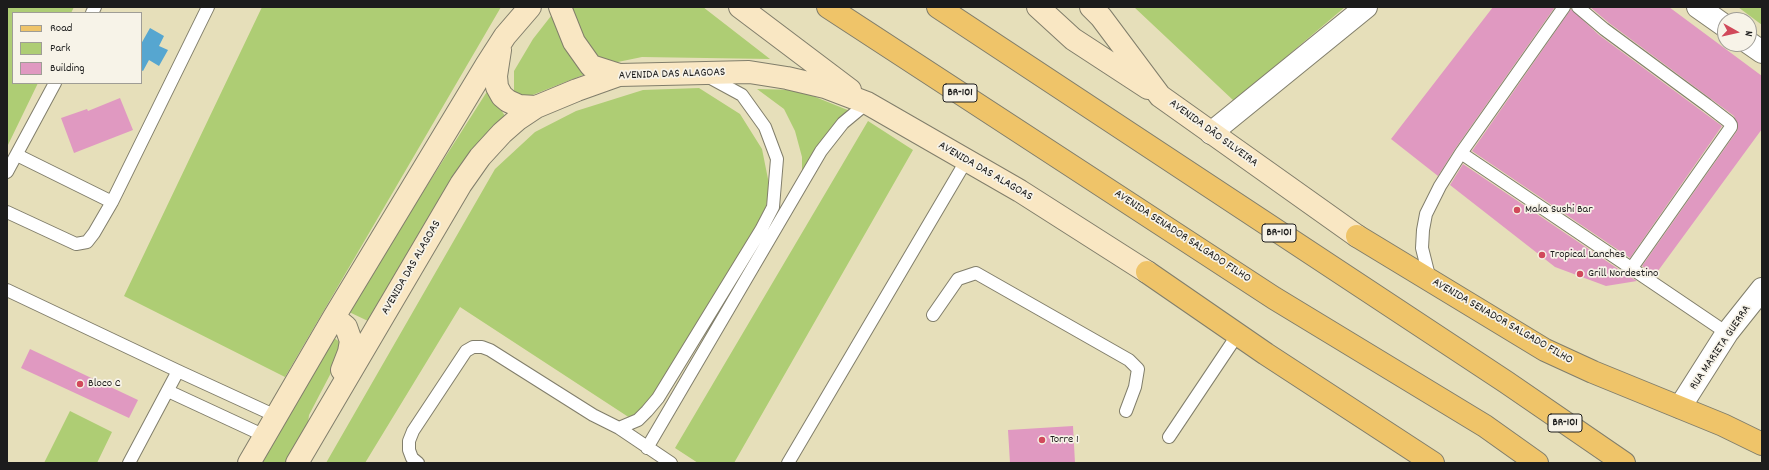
<!DOCTYPE html>
<html>
<head>
<meta charset="utf-8">
<style>
  body { margin:0 }
  #map { position:relative; width:1769px; height:470px; overflow:hidden; background:#e6dfba; font-family:Dekko,sans-serif }
  canvas { display:block }
  .frame { position:absolute; inset:0; border:8px solid #1c1c1c; pointer-events:none }
  .legend { position:absolute; left:12px; top:12px; width:130px; height:72px; box-sizing:border-box; background:#f7f3e8; border:1px solid #9f9d96; margin:0; padding:5px 7px; list-style:none; font-size:12px; color:#1c1c1c }
  .legend li { display:flex; align-items:center; gap:8px; height:20px }
  .legend b { width:20px; border:1px solid #9f9d96 }
  .north { position:absolute; left:1717px; top:12px; width:40px; height:40px; box-sizing:border-box; background:#f7f3e8; border:1px solid #9f9d96; border-radius:50%; rotate:98deg; font-size:11px; font-weight:700; line-height:16px; text-align:center; color:#1c1c1c }
  .north::after { content:''; display:block; margin:auto; width:14px; height:18px; background:#d1495b; clip-path:polygon(50% 0,100% 100%,50% 72%,0 100%) }
</style>
</head>
<body>
<div id="map">
<canvas width="1769" height="470"></canvas>
<div class="frame"></div>
<ul class="legend">
<li><b style="height:5px;background:#efc469"></b>Road</li>
<li><b style="height:11px;background:#aecd74"></b>Park</li>
<li><b style="height:11px;background:#e099c1"></b>Building</li>
</ul>
<div class="north">N</div>
</div>
<script>
const ctx = document.querySelector('canvas').getContext('2d');
ctx.lineJoin = 'round';
function paint(path, color) {
  ctx.fillStyle = color;
  ctx.fill(path, 'evenodd');
}
function shape(rows) {
  const path = new Path2D();
  for (const r of rows) {
    path.moveTo(r[0], r[1]);
    for (let i = 2; i < r.length; i += 2) path.lineTo(r[i], r[i + 1]);
  }
  return path;
}
function trace(path, color, width, dash) {
  ctx.strokeStyle = color;
  ctx.lineWidth = width;
  ctx.lineCap = dash ? 'butt' : 'round';
  ctx.setLineDash(dash || []);
  ctx.stroke(path);
}
function drawText(font, color, halo, rows, align = 'center') {
  ctx.font = font + ' Dekko,sans-serif';
  ctx.lineWidth = 3.5;
  ctx.setLineDash([]);
  ctx.textBaseline = 'middle';
  ctx.strokeStyle = halo;
  ctx.fillStyle = color;
  for (const [text, x, y, turn = 0] of rows) {
    ctx.save();
    ctx.translate(x, y);
    ctx.rotate((+turn || 0) * Math.PI / 180);
    ctx.textAlign = isNaN(turn) ? turn : align;
    if (halo) ctx.strokeText(text, 0, 0);
    ctx.fillText(text, 0, 0);
    ctx.restore();
  }
}
const green = shape([
  [7,7,74,7,71,13,13,13,13,83,38,83,7,147],
  [262,7,501,7,285,377,124,296],
  [558,7,703,7,770,59,642,57,613,63,525,98,514,92,514,71,533,39],
  [1134,7,1345,7,1234,101],
  [1738,7,1762,7,1762,25],
  [699,88,740,114,762,149,770,189,763,218,654,411,630,418,460,307,365,463,326,463,495,169,535,132,576,111,643,90],
  [757,89,798,90,855,113,802,178,802,157,795,131,784,109],
  [488,90,505,116,476,151,368,321,347,311],
  [868,121,913,150,734,463,698,463,675,448],
  [333,337,345,346,309,415,307,432,289,463,260,463],
  [70,411,112,432,97,463,44,463]
]);
const water = shape([
  [150,28,164,36,159,46,168,50,159,66,149,60,143,71,141,70,141,44]
]);
const building = shape([
  [1493,7,1555,7,1455,149,1438,176,1391,139],
  [1590,7,1669,7,1762,76,1762,129,1655,275,1642,266,1737,131,1738,125,1734,116,1609,23],
  [1571,9,1599,35,1722,126,1630,258,1472,151],
  [120,98,133,130,74,153,61,118,87,109,88,111],
  [1463,164,1627,275,1637,281,1606,286,1555,267,1450,185],
  [30,349,138,400,129,418,21,368],
  [1073,426,1075,463,1010,463,1008,430]
]);
const lane = shape([
  [1564,7,1461,153,1727,333],
  [1578,7,1604,29,1707,105,1729,122,1731,125,1731,127,1631,269],
  [92,13,95,7],
  [17,155,112,202],
  [7,172,55,83],
  [7,212,76,244,87,242,94,233,112,202,208,7],
  [1430,280,1422,248,1423,230,1426,214,1440,186,1461,153],
  [7,290,178,371,276,416],
  [933,315,958,279,976,273,1129,360,1138,369,1135,387,1126,411],
  [168,391,265,436],
  [619,428,638,420,647,411,658,398,761,230,773,207,777,159,765,127,742,95,707,76],
  [1169,437,1238,334],
  [647,448,821,151,843,123,867,103],
  [129,463,178,371],
  [418,463,412,458,409,450,409,441,413,431,466,351,473,347,482,347,490,350,593,415,619,428,671,463],
  [788,463,966,161]
]);
const street = shape([
  [1698,7,1725,26],
  [1749,43,1762,52],
  [1211,133,1366,7],
  [1680,407,1727,333,1762,289]
]);
const secondary = shape([
  [560,7,574,42,591,66,619,75],
  [740,7,850,90],
  [1038,7,1073,39,1148,88],
  [1091,7,1101,17,1160,96,1357,236],
  [500,50,496,76,497,87,502,96,508,101,519,106,536,107],
  [334,317,346,327,351,341,349,352,342,370],
  [249,463,334,317,487,64,505,36,530,7],
  [297,463,461,184,480,157,502,133,518,119,536,107,577,90,619,75,749,72,787,78,825,87,867,103,1020,191,1147,272]
]);
const primary = shape([
  [1357,236,1545,350,1593,372,1723,425,1762,444],
  [1147,272,1266,354,1433,463]
]);
const highway = shape([
  [828,7,1274,298,1485,426,1537,463],
  [938,7,1506,382,1624,463]
]);
const markers = [
  [1517,210,4,"#d1495b"],
  [1542,255,4,"#d1495b"],
  [1580,274,4,"#d1495b"],
  [80,384,4,"#d1495b"],
  [1042,440,4,"#d1495b"]
];
const shields = [
  [960,93,34],
  [1279,233,34],
  [1565,423,34]
];
const shieldNames = [
  ["BR-101",960,93],
  ["BR-101",1279,233],
  ["BR-101",1565,423]
];
const streetNames = [
  ["AVENIDA DAS ALAGOAS",672,75,-2],
  ["AVENIDA DÃO SILVEIRA",1213,134,36],
  ["AVENIDA DAS ALAGOAS",985,172,30],
  ["AVENIDA SENADOR SALGADO FILHO",1182,237,33],
  ["AVENIDA DAS ALAGOAS",412,268,-60],
  ["AVENIDA SENADOR SALGADO FILHO",1502,322,30],
  ["RUA MARIETA GUERRA",1721,348,-56]
];
const poiNames = [
  ["Maka Sushi Bar",1525,210],
  ["Tropical Lanches",1550,255],
  ["Grill Nordestino",1588,274],
  ["Bloco C",88,384],
  ["Torre 1",1050,440]
];
paint(green, '#aecd74');
paint(water, '#56a6d0');
paint(building, '#e099c1');
trace(lane, '#817e6b', 14);
trace(street, '#817e6b', 24);
trace(secondary, '#817e6b', 24);
trace(primary, '#817e6b', 24);
trace(highway, '#817e6b', 24);
trace(lane, '#fff', 12);
trace(street, '#fff', 22);
trace(secondary, '#f9e7c3', 22);
trace(primary, '#efc469', 22);
trace(highway, '#efc469', 22);
for (const [x, y, r, color] of markers) {
  const dot = new Path2D();
  dot.arc(x, y, r, 0, 2 * Math.PI);
  ctx.fillStyle = color;
  ctx.fill(dot);
  trace(dot, '#f7f3e8', 1.5);
}
for (const [x, y, w] of shields) {
  const box = new Path2D();
  box.roundRect(x - w / 2, y - 9, w, 18, 3);
  ctx.fillStyle = '#f7f3e8';
  ctx.fill(box);
  trace(box, '#1c1c1c', 1);
}
drawText('bold 11px', '#1c1c1c', null, shieldNames);
drawText('12px', '#1c1c1c', '#f7f3e8', streetNames);
drawText('12px', '#1c1c1c', '#f7f3e8', poiNames, 'left');
</script>
</body>
</html>
